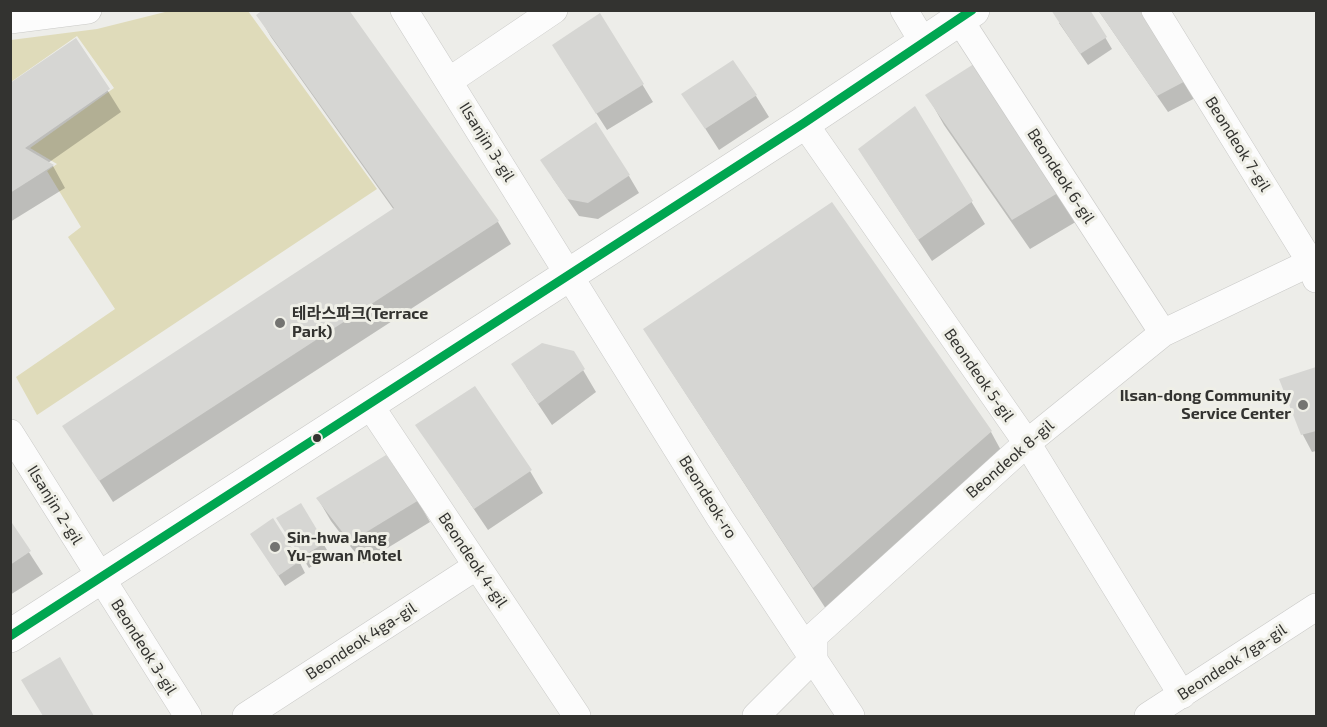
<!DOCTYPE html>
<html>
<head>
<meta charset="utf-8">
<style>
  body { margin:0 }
  #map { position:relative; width:1327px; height:727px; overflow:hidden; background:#edede9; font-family:"Exo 2",sans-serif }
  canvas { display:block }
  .frame { position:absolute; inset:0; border:12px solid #333330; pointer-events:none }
</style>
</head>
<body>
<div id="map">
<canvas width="1327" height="727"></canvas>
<div class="frame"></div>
</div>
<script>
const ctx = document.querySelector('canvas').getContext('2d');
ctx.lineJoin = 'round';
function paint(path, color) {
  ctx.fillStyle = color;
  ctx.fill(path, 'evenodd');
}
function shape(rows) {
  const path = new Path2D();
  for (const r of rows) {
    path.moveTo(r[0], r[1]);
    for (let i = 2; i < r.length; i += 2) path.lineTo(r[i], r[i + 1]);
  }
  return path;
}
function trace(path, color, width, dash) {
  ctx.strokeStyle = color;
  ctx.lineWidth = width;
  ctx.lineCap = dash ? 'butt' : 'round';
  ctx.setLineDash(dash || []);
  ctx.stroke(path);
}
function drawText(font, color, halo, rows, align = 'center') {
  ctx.font = font + ' "Exo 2","Noto Sans KR",sans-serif';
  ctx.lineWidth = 6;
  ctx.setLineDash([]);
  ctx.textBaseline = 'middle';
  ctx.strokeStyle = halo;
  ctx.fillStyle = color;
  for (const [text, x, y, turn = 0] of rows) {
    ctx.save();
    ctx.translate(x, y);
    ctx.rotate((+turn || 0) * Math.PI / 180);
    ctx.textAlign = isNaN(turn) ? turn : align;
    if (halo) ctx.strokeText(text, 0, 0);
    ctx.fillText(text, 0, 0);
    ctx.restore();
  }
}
const green = shape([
  [169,11,248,11,377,189,37,415,16,377,115,309,68,237,81,227,47,171,57,164,30,148,114,88,77,36,11,82,11,40,97,29]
]);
const shadow = shape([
  [347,10,498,222,511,244,113,502,64,426,394,210,271,37,258,15],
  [1089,10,1112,49,1088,65,1059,23],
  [1098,10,1148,10,1201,95,1168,112],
  [600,15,653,102,607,130,564,63],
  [76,40,121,112,48,163,53,166,65,188,10,222,10,85],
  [977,64,1079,220,1030,249,944,125,927,95],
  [683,94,756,96,769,117,719,150],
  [914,108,985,224,932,261,873,171],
  [629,176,639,193,598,219,579,216,552,177],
  [658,351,991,432,1003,454,826,609],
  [573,353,596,392,552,425,526,386],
  [1316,368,1316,451,1312,452,1303,435,1281,380],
  [417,425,530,471,543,493,488,530],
  [318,499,418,501,430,522,363,563,331,521],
  [300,505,330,555,309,568,285,530],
  [10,523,43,574,10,595],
  [259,546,299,561,305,573,285,586],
  [60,659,93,716,44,716,23,681]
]);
const building = shape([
  [263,10,349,10,499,221,99,481,62,426,394,208,256,15],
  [1051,10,1090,10,1107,37,1080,54],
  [1098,10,1150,10,1193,77,1157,96],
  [600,13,644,84,596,114,552,45],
  [76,38,110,89,25,148,54,165,10,193,10,83],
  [733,60,757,95,705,129,681,94],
  [977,62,1063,190,1012,220,925,95],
  [915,106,973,201,918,240,858,149],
  [596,122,630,175,588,203,567,199,540,160],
  [832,202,992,431,813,588,643,329],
  [542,343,574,351,585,369,538,404,511,364],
  [1316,367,1316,431,1301,435,1279,379],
  [475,386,532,470,474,509,415,425],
  [386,455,419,500,350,542,316,498],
  [301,503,325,543,301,557,276,518],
  [273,518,300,561,278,576,250,534],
  [10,520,31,551,10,565],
  [60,657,94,716,43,716,21,680]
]);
const minor = shape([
  [404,10,720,518,851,716],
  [904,10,923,42],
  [1155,10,1311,263,1316,279],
  [959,19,1163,333],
  [10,20,88,10],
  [449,81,554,10],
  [804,123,1027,443,1182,695],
  [369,404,577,716],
  [10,433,188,716],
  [246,716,477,566],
  [756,716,814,658,814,636,1027,443,1163,333,1316,260],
  [1148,716,1316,607]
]);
const secondary = shape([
  [10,636,804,123,973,10]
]);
const bus1 = shape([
  [10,636,804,123,972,10]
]);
const markers = [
  [280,323,6,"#747471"],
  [1303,405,6,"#747471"],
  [317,438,5,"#333330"],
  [275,547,6,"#747471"]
];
const streetNames = [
  ["Ilsanjin 3-gil",487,142,58],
  ["Beondeok 7-gil",1238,144,58],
  ["Beondeok 6-gil",1061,176,57],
  ["Beondeok 5-gil",979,375,55],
  ["Beondeok 8-gil",1010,459,-41],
  ["Beondeok-ro",708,497,58],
  ["Ilsanjin 2-gil",55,505,58],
  ["Beondeok 4-gil",473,560,56],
  ["Beondeok 4ga-gil",361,641,-33],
  ["Beondeok 3-gil",144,647,58],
  ["Beondeok 7ga-gil",1232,662,-33]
];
const poiNames = [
  ["테라스파크(Terrace",292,314],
  ["Park)",292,332],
  ["Ilsan-dong Community",1291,396,"right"],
  ["Service Center",1291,414,"right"],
  ["Sin-hwa Jang",287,538],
  ["Yu-gwan Motel",287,556]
];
paint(green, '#dfdbba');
paint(shadow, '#0003');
paint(building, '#d6d6d3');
trace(minor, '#c9c9c7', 28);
trace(secondary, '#c9c9c7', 34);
trace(minor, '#fcfcfc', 27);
trace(secondary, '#fcfcfc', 33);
trace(bus1, '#00a651', 9);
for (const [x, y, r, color] of markers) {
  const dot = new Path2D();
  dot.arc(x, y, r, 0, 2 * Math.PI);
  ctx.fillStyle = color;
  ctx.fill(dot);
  trace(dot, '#efefe7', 2);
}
drawText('16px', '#333330', '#efefe7', streetNames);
drawText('bold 16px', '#333330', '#efefe7', poiNames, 'left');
</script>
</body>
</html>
